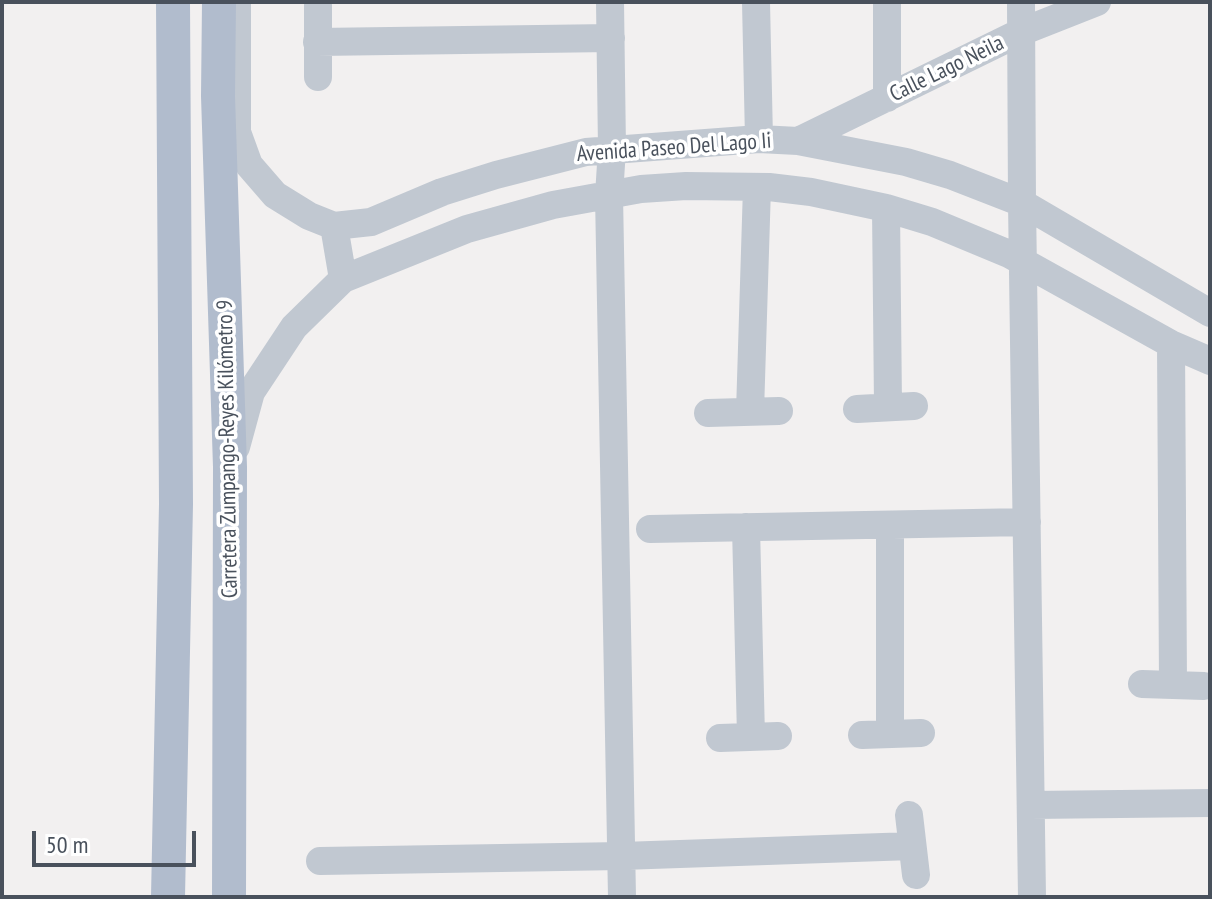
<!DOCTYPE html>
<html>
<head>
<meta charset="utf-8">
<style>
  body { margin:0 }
  #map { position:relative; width:1212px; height:899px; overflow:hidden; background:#f2f0f0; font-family:"PT Sans Narrow",sans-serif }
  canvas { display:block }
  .frame { position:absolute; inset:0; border:4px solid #49515c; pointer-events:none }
  .scale { position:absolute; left:32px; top:831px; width:164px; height:36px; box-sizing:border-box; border:4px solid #49515c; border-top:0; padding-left:10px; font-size:24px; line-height:28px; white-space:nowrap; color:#49515c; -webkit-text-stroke:6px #fff; paint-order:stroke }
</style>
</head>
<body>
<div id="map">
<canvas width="1212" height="899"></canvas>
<div class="frame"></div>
<div class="scale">50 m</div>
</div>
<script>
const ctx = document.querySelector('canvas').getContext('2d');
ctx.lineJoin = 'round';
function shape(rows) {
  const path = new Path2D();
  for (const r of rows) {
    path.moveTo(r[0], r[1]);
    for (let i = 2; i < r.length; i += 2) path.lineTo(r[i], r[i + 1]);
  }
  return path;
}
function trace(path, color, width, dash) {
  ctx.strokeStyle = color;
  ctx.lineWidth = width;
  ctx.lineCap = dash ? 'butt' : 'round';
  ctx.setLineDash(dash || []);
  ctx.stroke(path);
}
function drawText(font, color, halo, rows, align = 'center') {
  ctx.font = font + ' "PT Sans Narrow",sans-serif';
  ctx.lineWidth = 7;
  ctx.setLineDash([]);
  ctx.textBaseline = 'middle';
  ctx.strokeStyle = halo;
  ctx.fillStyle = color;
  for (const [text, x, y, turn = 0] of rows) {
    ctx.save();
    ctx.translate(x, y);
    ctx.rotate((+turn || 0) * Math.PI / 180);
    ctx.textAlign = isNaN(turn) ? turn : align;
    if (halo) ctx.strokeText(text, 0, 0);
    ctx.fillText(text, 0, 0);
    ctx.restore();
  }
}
const minor = shape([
  [237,2,237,132,249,165,275,195,309,216,334,226,371,222,442,192,496,175,586,152,759,139,798,141,906,162,950,175,1022,203,1210,313],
  [610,2,612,149,609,195,622,897],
  [756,2,759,139],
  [1021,2,1022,203,1032,897],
  [318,5,318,77],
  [317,42,611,38],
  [887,98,887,2],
  [798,141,1021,32,1097,2],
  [886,208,888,406],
  [334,226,343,279],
  [1171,344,1173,685],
  [857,409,914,406],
  [750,412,757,187],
  [708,413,779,411],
  [236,447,251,392,294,327,343,279,467,229,553,205,641,189,686,186,769,187,811,192,886,208,932,222,1009,254,1171,344,1210,361],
  [746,527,751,737],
  [650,529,1027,522],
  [1142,684,1204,686],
  [890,734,890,525],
  [862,735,921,733],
  [720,738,778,736],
  [1031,805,1210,803],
  [909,815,916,875],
  [320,861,622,856,912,846]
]);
const major = shape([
  [219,2,218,96,230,467,229,897],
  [168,897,176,504,173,2]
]);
const streetNames = [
  ["Calle Lago Neila",947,69,-26],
  ["Avenida Paseo Del Lago Ii",674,148,-4],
  ["Carretera Zumpango-Reyes Kilómetro 9",228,449,-91]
];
trace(minor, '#c1c8d1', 28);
trace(major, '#b1bccd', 34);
drawText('22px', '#49515c', '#fff', streetNames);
</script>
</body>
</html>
